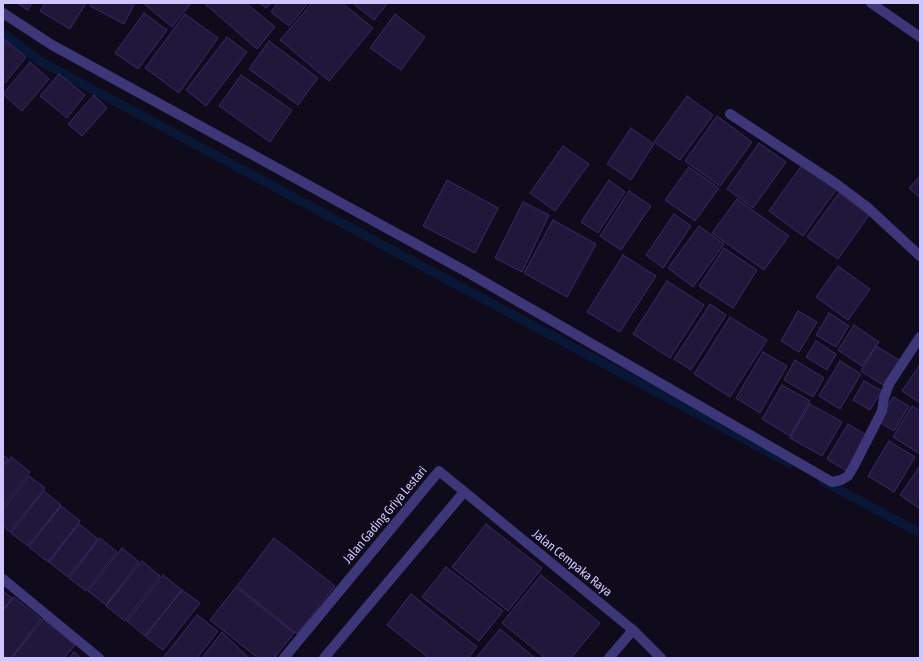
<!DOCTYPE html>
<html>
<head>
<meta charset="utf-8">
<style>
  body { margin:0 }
  #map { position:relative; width:923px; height:661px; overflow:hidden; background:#0f0b1b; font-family:"Asap Condensed",sans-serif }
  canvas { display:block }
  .frame { position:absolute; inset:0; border:4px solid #d0c6fe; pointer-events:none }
</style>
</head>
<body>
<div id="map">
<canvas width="923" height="661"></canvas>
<div class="frame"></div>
</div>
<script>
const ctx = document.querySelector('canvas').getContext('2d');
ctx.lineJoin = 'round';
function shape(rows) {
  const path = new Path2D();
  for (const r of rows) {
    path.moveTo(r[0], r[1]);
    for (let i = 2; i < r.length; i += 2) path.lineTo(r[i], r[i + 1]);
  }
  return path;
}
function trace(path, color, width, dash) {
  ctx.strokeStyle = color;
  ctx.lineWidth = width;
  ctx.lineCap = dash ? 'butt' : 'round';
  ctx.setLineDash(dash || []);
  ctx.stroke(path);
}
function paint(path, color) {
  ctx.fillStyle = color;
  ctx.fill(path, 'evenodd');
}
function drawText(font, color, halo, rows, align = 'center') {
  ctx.font = font + ' "Asap Condensed",sans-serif';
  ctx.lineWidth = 3.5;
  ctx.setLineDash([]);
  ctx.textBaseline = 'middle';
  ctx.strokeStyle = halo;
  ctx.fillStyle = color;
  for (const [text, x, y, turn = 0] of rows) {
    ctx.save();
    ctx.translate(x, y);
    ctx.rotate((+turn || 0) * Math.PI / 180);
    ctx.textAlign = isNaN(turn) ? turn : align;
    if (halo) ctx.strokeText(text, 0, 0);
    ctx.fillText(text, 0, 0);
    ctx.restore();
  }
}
const stream = shape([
  [3,33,40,61,789,463],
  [823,481,920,533]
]);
const building = shape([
  [17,3,32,3,28,10,17,3],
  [45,3,86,3,70,29,40,11,45,3],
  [92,3,135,3,124,24,90,6,92,3],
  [143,3,191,3,172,27,143,3],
  [204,3,246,3,275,27,257,49,204,3],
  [260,3,271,3,266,8,260,3],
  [277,3,308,3,289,26,271,12,277,3],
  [312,3,342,3,373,28,329,81,280,40,312,3],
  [356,3,386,3,387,4,374,20,355,5,356,3],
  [144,13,167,30,138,69,115,53,144,13],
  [185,14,218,38,179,93,145,68,185,14],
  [395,14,425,37,401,70,370,48,395,14],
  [227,37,247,52,206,106,186,90,227,37],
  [4,39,26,57,5,83,3,81,4,39],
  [269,41,318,78,298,105,249,69,269,41],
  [30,62,49,79,22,111,3,94,30,62],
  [59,74,85,95,67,118,40,96,59,74],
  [241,75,292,110,270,142,219,106,241,75],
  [94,95,107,108,82,136,68,124,94,95],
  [687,96,713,115,680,160,654,142,687,96],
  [717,116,752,142,720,186,685,161,717,116],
  [631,128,654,144,631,180,607,164,631,128],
  [759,143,786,162,753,208,727,189,759,143],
  [563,146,589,164,555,211,530,193,563,146],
  [802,165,836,190,803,236,769,211,802,165],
  [689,167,719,188,695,221,665,200,689,167],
  [920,176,920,198,909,188,920,176],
  [447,180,498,208,475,253,423,226,447,180],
  [609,180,625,192,598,233,581,222,609,180],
  [629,191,651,206,621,250,600,236,629,191],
  [839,193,869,215,838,259,807,237,839,193],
  [737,199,789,236,764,270,712,233,737,199],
  [523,202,549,215,522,272,495,258,523,202],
  [674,214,691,226,663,268,646,255,674,214],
  [553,220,596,244,567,297,524,273,553,220],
  [699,226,724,244,693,287,668,268,699,226],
  [724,248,757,270,733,308,699,286,724,248],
  [623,255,656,276,620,332,587,312,623,255],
  [838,266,870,289,848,320,816,297,838,266],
  [667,281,704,305,670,358,633,334,667,281],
  [710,304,726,315,691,370,674,359,710,304],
  [798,311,817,322,799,352,781,341,798,311],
  [829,313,849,326,836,347,816,335,829,313],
  [730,317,767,340,730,397,694,374,730,317],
  [854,325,879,342,862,366,838,350,854,325],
  [816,341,836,354,827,370,806,357,816,341],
  [876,346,901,361,886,387,861,371,876,346],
  [763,352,787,366,760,413,736,398,763,352],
  [795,360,824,378,813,397,784,380,795,360],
  [840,361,861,374,840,409,819,396,840,361],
  [919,366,920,367,920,403,902,391,919,366],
  [864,381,882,391,870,410,853,400,864,381],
  [782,385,810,401,790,436,762,419,782,385],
  [893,397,909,406,894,431,879,422,893,397],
  [810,404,842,422,822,456,790,438,810,404],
  [912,406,920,411,920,454,893,437,912,406],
  [848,424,869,437,848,472,827,459,848,424],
  [889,441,915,457,894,492,868,476,889,441],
  [3,455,8,459,3,465,3,455],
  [11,457,30,472,3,506,3,468,11,457],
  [920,466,920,509,900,495,920,466],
  [29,476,45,488,10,532,3,526,3,509,29,476],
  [44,491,61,505,28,546,11,533,44,491],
  [61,506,80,521,48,562,29,547,61,506],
  [79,524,98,539,68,577,49,562,79,524],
  [486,524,542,568,508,611,452,567,486,524],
  [100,538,117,552,86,591,69,578,100,538],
  [274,538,335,586,297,634,237,586,274,538],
  [122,548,139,562,106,605,88,591,122,548],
  [142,561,160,576,125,621,106,606,142,561],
  [446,567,503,611,479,641,422,597,446,567],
  [163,575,182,590,145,636,127,621,163,575],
  [541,575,600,623,571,658,545,658,502,623,541,575],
  [236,587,294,633,274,658,258,658,210,620,236,587],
  [182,590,200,603,163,650,145,636,182,590],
  [3,591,12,598,3,610,3,591],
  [411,594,477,647,468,658,429,658,387,625,411,594],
  [14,597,41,619,11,658,3,658,3,611,14,597],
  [197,615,218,631,197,658,163,658,197,615],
  [43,619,75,645,64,658,12,658,43,619],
  [500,629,535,658,476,658,500,629],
  [222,632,249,658,202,658,222,632],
  [74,652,81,658,69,658,74,652]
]);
const lane = shape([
  [871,3,920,37]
]);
const street = shape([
  [3,13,52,45,467,272,832,482,841,480,848,476,854,466,882,411,884,398,889,384,920,337],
  [730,114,835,183,867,207,920,256],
  [3,579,99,658],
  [284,658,439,471,633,630,661,658],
  [324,658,464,492],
  [609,658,633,630]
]);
const streetNames = [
  ["Jalan Gading Griya Lestari",385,515,-50],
  ["Jalan Cempaka Raya",572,563,39]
];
trace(stream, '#091736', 9);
paint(building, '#21173b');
trace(building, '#3a2a67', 1);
trace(lane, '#3d3679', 10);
trace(street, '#3d3679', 10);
drawText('13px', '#d0c6fe', '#0f0b1b', streetNames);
</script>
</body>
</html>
